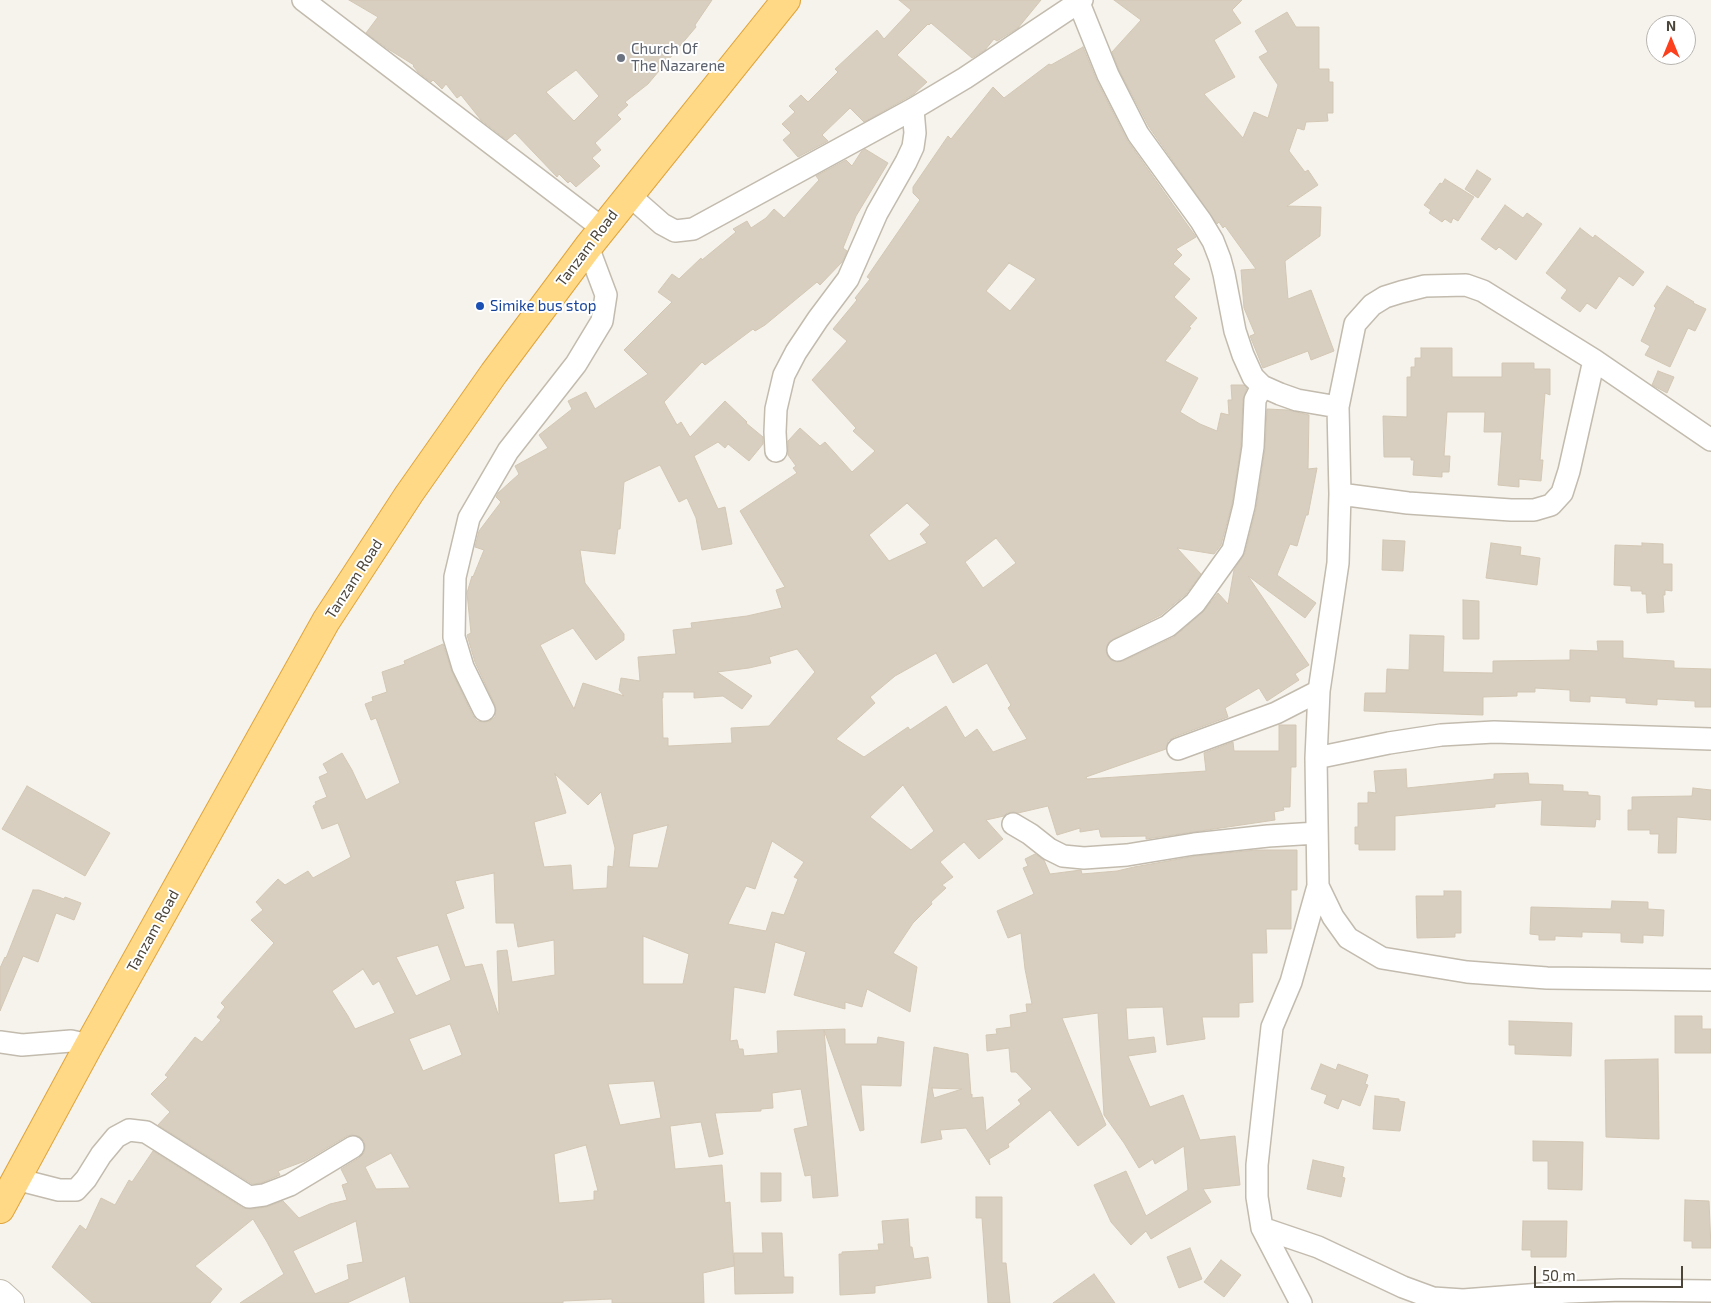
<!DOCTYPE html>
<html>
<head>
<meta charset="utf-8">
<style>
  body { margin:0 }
  #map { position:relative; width:1711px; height:1303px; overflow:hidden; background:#f6f3ec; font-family:"Exo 2",sans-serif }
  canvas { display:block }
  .north { position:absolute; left:1646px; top:15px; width:50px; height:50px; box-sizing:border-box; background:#fff; border:1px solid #b7b4b0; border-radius:50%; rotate:0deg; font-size:14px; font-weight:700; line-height:20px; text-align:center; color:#4b4439 }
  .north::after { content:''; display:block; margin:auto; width:18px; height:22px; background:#fc3f1d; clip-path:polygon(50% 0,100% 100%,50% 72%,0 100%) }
  .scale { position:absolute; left:1534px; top:1266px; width:149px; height:22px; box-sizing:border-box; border:2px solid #4b4439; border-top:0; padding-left:6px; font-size:15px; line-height:18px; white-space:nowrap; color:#4b4439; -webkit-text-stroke:4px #fff; paint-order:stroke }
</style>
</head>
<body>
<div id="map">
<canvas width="1711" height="1303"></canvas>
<div class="north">N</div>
<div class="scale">50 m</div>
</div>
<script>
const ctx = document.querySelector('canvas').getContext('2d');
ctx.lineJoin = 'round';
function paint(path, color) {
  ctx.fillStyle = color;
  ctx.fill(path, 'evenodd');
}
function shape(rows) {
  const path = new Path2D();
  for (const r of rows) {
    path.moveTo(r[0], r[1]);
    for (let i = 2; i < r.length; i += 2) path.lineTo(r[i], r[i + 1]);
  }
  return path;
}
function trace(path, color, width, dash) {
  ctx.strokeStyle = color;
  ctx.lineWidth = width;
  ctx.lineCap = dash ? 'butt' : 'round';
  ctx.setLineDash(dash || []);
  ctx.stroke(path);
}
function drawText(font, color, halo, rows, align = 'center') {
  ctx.font = font + ' "Exo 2",sans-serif';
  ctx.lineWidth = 4;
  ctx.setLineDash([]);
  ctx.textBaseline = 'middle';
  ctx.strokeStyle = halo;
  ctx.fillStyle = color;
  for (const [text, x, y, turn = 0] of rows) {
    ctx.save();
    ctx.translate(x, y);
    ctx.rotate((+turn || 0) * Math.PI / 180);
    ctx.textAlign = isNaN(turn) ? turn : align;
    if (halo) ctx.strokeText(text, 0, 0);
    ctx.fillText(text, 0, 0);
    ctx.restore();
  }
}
const building = shape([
  [349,0,712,0,695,25,696,27,648,84,625,102,628,105,617,115,621,119,595,143,601,150,592,158,600,166,576,187,570,181,568,183,559,174,557,177,515,133,507,140,481,120,461,95,457,98,446,84,442,89,433,80,431,82,418,72,413,66,414,65,388,49,366,33,378,17,349,0],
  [576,70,599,96,574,121,546,92,576,70],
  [899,0,1041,0,1018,28,997,41,994,39,985,50,972,58,931,23,929,25,928,24,897,55,927,82,914,94,864,122,850,108,822,135,828,141,798,157,783,140,791,133,782,124,795,112,789,106,801,95,808,102,838,72,835,69,877,30,884,39,911,10,899,0],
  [1114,0,1242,0,1232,10,1241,23,1214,40,1235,77,1204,94,1243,138,1254,112,1268,118,1278,85,1259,57,1268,52,1255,31,1287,12,1296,27,1319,27,1319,69,1329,69,1329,82,1333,82,1333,113,1327,113,1328,121,1306,122,1304,130,1297,128,1289,151,1305,172,1308,170,1318,185,1287,206,1321,207,1320,236,1285,261,1288,299,1311,290,1334,351,1311,360,1308,351,1263,368,1250,336,1255,334,1244,308,1241,270,1256,269,1225,226,1223,228,1219,222,1217,224,1149,127,1119,70,1112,52,1141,20,1114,0],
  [1083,47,1097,81,1127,140,1196,237,1176,249,1182,255,1173,264,1190,279,1174,297,1197,318,1189,327,1191,328,1165,361,1198,378,1180,412,1200,424,1217,431,1221,413,1229,415,1228,400,1232,400,1231,385,1244,385,1247,388,1243,399,1241,446,1232,504,1221,545,1214,554,1177,548,1201,574,1186,594,1161,615,1113,639,1108,643,1106,650,1107,655,1111,660,1117,662,1123,661,1174,637,1203,612,1218,593,1228,604,1234,570,1245,553,1256,509,1265,449,1267,409,1288,410,1309,415,1308,469,1317,468,1308,515,1306,515,1297,546,1290,544,1277,575,1316,603,1305,618,1248,576,1309,665,1295,674,1299,680,1267,701,1259,688,1225,708,1228,717,1174,737,1168,741,1166,749,1086,777,1087,779,1206,771,1204,753,1233,742,1234,751,1279,751,1279,725,1296,725,1296,767,1291,767,1290,807,1283,807,1284,810,1274,812,1275,820,1146,839,1146,836,1101,837,1099,829,1080,832,1080,828,1057,835,1048,806,1018,813,1013,812,1007,813,1004,816,986,820,1003,839,979,859,964,842,940,862,953,877,942,885,946,888,931,902,932,904,913,923,893,953,917,967,910,1012,867,989,862,1007,845,1002,845,1009,794,995,806,952,775,942,765,993,734,987,730,1041,737,1040,739,1049,743,1049,744,1056,778,1053,777,1031,845,1029,845,1044,877,1044,878,1037,904,1042,901,1086,861,1085,864,1130,860,1131,824,1030,838,1196,813,1198,811,1175,805,1176,794,1129,808,1126,801,1089,772,1093,773,1108,761,1109,761,1111,715,1113,723,1154,709,1157,701,1122,670,1126,675,1169,722,1165,725,1203,730,1202,734,1266,703,1273,704,1303,612,1303,612,1299,563,1301,563,1303,410,1303,405,1276,347,1303,240,1303,284,1274,267,1242,253,1219,195,1266,222,1289,210,1303,92,1303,52,1267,80,1225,86,1230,101,1198,115,1205,129,1180,132,1182,153,1151,243,1208,251,1209,266,1207,283,1201,299,1218,330,1204,347,1200,342,1185,348,1183,341,1169,359,1158,364,1153,365,1146,364,1141,359,1136,352,1135,347,1136,305,1161,278,1171,280,1175,261,1183,252,1184,158,1125,170,1112,151,1094,168,1077,165,1075,195,1037,202,1042,221,1020,217,1017,225,1007,221,1003,274,943,251,920,263,910,256,902,278,879,285,885,308,871,313,878,351,857,338,823,322,829,313,806,316,804,315,802,327,797,319,777,328,773,323,764,342,753,352,770,366,800,400,783,376,718,371,720,365,704,373,701,372,697,387,692,382,672,405,664,404,661,443,644,452,672,473,716,477,721,484,722,490,721,495,717,496,710,495,705,475,662,467,635,471,633,467,593,472,576,473,577,484,550,475,547,479,531,501,502,496,497,498,493,519,474,515,466,548,448,539,435,572,409,568,401,586,392,595,409,648,374,624,350,672,302,658,292,672,274,679,279,701,258,702,260,736,232,733,229,747,221,751,228,766,218,774,209,784,218,819,180,816,176,846,160,852,166,861,152,865,149,888,163,856,216,843,248,847,251,842,262,820,285,817,282,765,325,755,331,753,329,705,365,702,362,664,402,677,425,681,422,690,437,725,401,747,422,746,423,763,437,763,444,749,461,728,444,725,448,718,442,694,456,718,509,725,507,732,544,702,550,696,518,687,498,679,502,660,465,624,482,620,529,618,529,615,554,580,550,585,583,624,634,624,640,596,660,573,628,540,645,574,709,583,683,624,696,619,690,621,678,640,681,638,657,676,654,673,630,692,628,691,623,747,616,782,608,776,590,785,587,740,511,797,473,793,468,796,466,788,455,788,441,800,428,820,446,825,442,852,472,875,451,853,431,856,428,812,380,847,341,833,329,857,300,855,298,870,279,867,277,920,200,913,193,913,187,948,136,951,139,993,87,1004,98,1049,64,1051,65,1083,47],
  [1009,263,1036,279,1010,311,986,291,1009,263],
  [907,503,930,525,920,534,927,543,889,561,869,535,907,503],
  [996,538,1016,563,983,588,965,562,996,538],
  [797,649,815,672,769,726,731,728,732,743,668,746,668,738,663,738,662,698,663,698,663,692,694,692,694,698,723,696,742,709,752,696,717,672,749,668,771,663,769,657,797,649],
  [936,653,953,683,987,663,1011,705,1008,708,1027,739,993,752,977,729,965,738,946,706,910,730,908,727,864,757,836,739,875,703,870,697,895,676,936,653],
  [555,774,588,805,601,792,615,848,613,867,608,866,607,888,573,890,571,865,544,867,534,822,566,813,555,774],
  [903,785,934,831,911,850,870,817,903,785],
  [668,825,658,868,629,867,633,834,668,825],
  [772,841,804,862,794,877,798,879,784,915,772,912,766,931,728,924,746,886,755,889,772,841],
  [494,873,496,923,514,923,518,947,554,940,555,975,512,982,507,950,497,951,499,1014,498,1014,482,964,465,967,446,914,464,908,455,881,494,873],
  [643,936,689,954,683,984,643,984,643,936],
  [438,945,451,980,416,996,396,957,438,945],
  [363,969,373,985,379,981,395,1013,355,1029,348,1016,332,991,363,969],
  [450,1024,462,1055,423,1071,409,1039,450,1024],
  [654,1081,661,1118,620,1125,608,1084,654,1081],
  [586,1145,598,1191,594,1191,594,1200,559,1203,554,1154,586,1145],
  [391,1153,410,1188,376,1189,365,1167,391,1153],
  [356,1221,363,1262,347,1265,349,1279,315,1294,293,1251,356,1221],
  [1477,170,1491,179,1478,198,1465,189,1477,170],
  [1445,179,1474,197,1458,221,1453,218,1451,223,1445,219,1442,222,1429,213,1431,210,1424,205,1440,183,1442,184,1445,179],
  [1505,205,1523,218,1527,213,1542,224,1516,260,1499,247,1496,250,1481,239,1505,205],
  [1580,228,1593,238,1595,235,1644,272,1633,286,1619,276,1596,309,1587,303,1580,312,1561,298,1567,290,1546,273,1580,228],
  [1667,286,1694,302,1693,303,1706,309,1695,331,1688,328,1670,367,1645,355,1650,346,1641,341,1656,308,1654,306,1667,286],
  [1421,348,1452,348,1452,377,1502,377,1502,363,1534,363,1534,369,1550,369,1550,395,1545,393,1540,460,1543,460,1541,481,1519,479,1519,487,1498,485,1502,432,1484,432,1485,412,1447,412,1444,456,1450,456,1449,472,1442,472,1442,477,1413,475,1414,460,1411,460,1411,457,1384,457,1383,416,1407,417,1407,377,1411,377,1411,367,1415,367,1415,358,1421,358,1421,348],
  [1658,371,1674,377,1667,393,1652,385,1658,371],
  [1383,540,1405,541,1403,571,1382,570,1383,540],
  [1491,543,1521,547,1520,555,1540,558,1537,585,1486,578,1491,543],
  [1642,543,1663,544,1663,564,1672,564,1672,591,1665,590,1665,595,1663,595,1664,612,1647,613,1646,594,1642,594,1642,591,1631,591,1631,586,1614,585,1615,545,1642,546,1642,543],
  [1463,600,1479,601,1479,639,1463,639,1463,600],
  [1410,635,1444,636,1443,672,1493,673,1493,661,1570,660,1570,650,1598,651,1597,641,1623,641,1623,658,1674,661,1674,668,1711,669,1711,707,1695,707,1695,701,1657,699,1657,705,1626,703,1626,698,1590,696,1590,702,1570,701,1570,690,1535,688,1535,692,1517,692,1517,696,1483,697,1483,715,1364,711,1365,693,1386,693,1387,669,1409,670,1410,635],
  [1406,769,1407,788,1494,779,1494,774,1528,773,1529,784,1563,785,1563,791,1588,792,1588,795,1600,796,1600,820,1596,819,1595,827,1541,825,1542,800,1495,804,1495,807,1395,816,1395,850,1359,850,1359,844,1355,844,1355,827,1358,827,1358,803,1368,803,1368,792,1376,793,1374,771,1406,769],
  [27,786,110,833,85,876,2,829,27,786],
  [1693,788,1711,790,1711,820,1677,817,1676,853,1658,853,1659,834,1650,834,1650,830,1628,830,1628,810,1632,810,1632,797,1692,796,1693,788],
  [1256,850,1297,850,1297,890,1291,890,1291,929,1266,929,1267,953,1252,953,1253,1002,1239,1003,1239,1017,1202,1017,1205,1039,1167,1045,1163,1007,1126,1008,1128,1040,1154,1037,1156,1052,1128,1056,1150,1107,1183,1095,1200,1140,1235,1136,1240,1185,1203,1189,1211,1202,1151,1239,1146,1231,1131,1245,1111,1222,1094,1185,1126,1171,1146,1216,1188,1190,1184,1146,1155,1164,1153,1159,1139,1168,1124,1143,1104,1115,1098,1013,1062,1018,1106,1125,1078,1146,1050,1110,1008,1144,1009,1147,989,1159,990,1165,966,1128,940,1130,942,1139,921,1143,934,1047,968,1054,971,1095,972,1094,972,1098,983,1097,986,1131,1021,1104,1018,1100,1032,1089,1016,1072,1011,1072,1009,1048,987,1051,986,1035,997,1034,996,1029,1011,1027,1010,1015,1027,1012,1026,1004,1032,1004,1025,969,1021,933,1008,938,997,911,1034,894,1023,868,1028,866,1025,859,1035,854,1044,860,1050,874,1081,870,1082,874,1117,871,1134,867,1196,856,1256,850],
  [932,1088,962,1089,934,1098,932,1088],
  [33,890,39,890,64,899,65,897,81,903,74,920,56,913,38,962,23,956,0,1011,0,968,5,957,6,958,33,890],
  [1444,891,1461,891,1461,933,1455,933,1455,937,1417,938,1416,896,1444,896,1444,891],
  [1612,901,1648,902,1648,909,1664,910,1663,936,1643,935,1643,943,1621,942,1621,933,1582,932,1582,937,1555,936,1555,940,1539,940,1539,935,1530,934,1531,907,1611,909,1612,901],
  [1675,1016,1702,1016,1702,1029,1711,1029,1711,1053,1675,1053,1675,1016],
  [1509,1021,1572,1023,1571,1056,1515,1054,1515,1045,1509,1045,1509,1021],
  [1658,1059,1659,1139,1606,1137,1605,1060,1658,1059],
  [1321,1064,1336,1070,1338,1064,1368,1075,1365,1084,1368,1085,1360,1106,1342,1099,1338,1109,1324,1103,1327,1095,1311,1089,1321,1064],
  [1375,1096,1399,1099,1399,1101,1405,1102,1400,1131,1373,1129,1375,1096],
  [1533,1141,1583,1142,1582,1190,1548,1189,1548,1161,1533,1161,1533,1141],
  [1313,1160,1344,1167,1342,1177,1345,1178,1341,1197,1307,1189,1313,1160],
  [761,1173,781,1173,781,1201,761,1202,761,1173],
  [976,1197,1002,1197,1002,1263,1006,1263,1010,1303,988,1303,982,1218,976,1218,976,1197],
  [1685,1200,1709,1201,1711,1248,1692,1248,1692,1241,1684,1241,1685,1200],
  [908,1219,910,1247,912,1247,914,1259,928,1257,931,1278,875,1286,875,1293,840,1295,839,1254,842,1254,842,1252,879,1250,878,1244,884,1244,882,1221,908,1219],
  [1523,1221,1567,1221,1566,1257,1531,1257,1531,1250,1522,1250,1523,1221],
  [762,1233,782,1233,784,1277,793,1277,793,1293,735,1294,734,1253,763,1253,762,1233],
  [1190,1248,1202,1279,1179,1288,1167,1257,1190,1248],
  [1221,1260,1241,1275,1224,1297,1204,1282,1221,1260],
  [1094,1274,1115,1303,1053,1303,1094,1274]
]);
const minor = shape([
  [303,0,602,228],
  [1079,3,1108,75,1138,134,1201,221,1213,241,1220,259,1224,274,1235,331,1243,355,1253,377,1262,386,1280,394,1297,400,1338,407],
  [629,195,662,224,675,231,693,229,913,109,965,78,1082,0],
  [1711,440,1594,360,1483,291,1466,285,1425,286,1401,292,1385,297,1372,305,1355,324,1338,407,1340,494,1338,563,1319,691,1316,758,1318,886,1333,917,1348,938,1382,958,1467,972,1547,978,1711,980],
  [776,451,775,432,776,409,784,375,796,352,818,319,848,279,877,213,906,162,913,147,915,133,913,109],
  [1340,494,1408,503,1511,510,1534,510,1551,505,1562,493,1569,471,1594,360],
  [1118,650,1168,626,1195,603,1233,550,1244,506,1253,447,1255,400,1262,386],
  [484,710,463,667,454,637,455,577,469,518,508,451,576,364,602,321,606,295,588,247],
  [1178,749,1276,713,1319,691],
  [1316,758,1389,743,1441,735,1494,732,1711,739],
  [1013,824,1030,834,1049,849,1063,856,1084,858,1127,855,1194,844,1268,836,1317,833],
  [0,1042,22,1045,71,1041,89,1045],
  [16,1179,59,1190,76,1190,86,1179,101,1155,116,1137,129,1130,146,1132,249,1197,264,1195,290,1185,353,1147],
  [1262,1228,1318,1247,1403,1287,1433,1298,1463,1300,1568,1292,1621,1290,1711,1291],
  [1301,1303,1262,1228,1257,1197,1257,1165,1272,1027,1291,982,1318,886]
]);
const tertiary = shape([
  [0,1294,10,1303]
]);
const trunk = shape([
  [0,1209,89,1045,326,621,409,494,494,373,588,247,786,0]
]);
const markers = [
  [621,58,5,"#6b7280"],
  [480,306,5,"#1a4fb4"]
];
const worshipNames = [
  ["Church Of",631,49],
  ["The Nazarene",631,66]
];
const streetNames = [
  ["Tanzam Road",587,248,-53],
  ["Tanzam Road",354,579,-57],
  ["Tanzam Road",153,931,-61]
];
const transitNames = [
  ["Simike bus stop",490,306]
];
paint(building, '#d8cfc1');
trace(building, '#d3c7b4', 1);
trace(minor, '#c2bbae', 24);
trace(tertiary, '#c2bbae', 30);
trace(trunk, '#e0a43c', 30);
trace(minor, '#fff', 21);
trace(tertiary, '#fff', 28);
trace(trunk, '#ffd985', 28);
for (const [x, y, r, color] of markers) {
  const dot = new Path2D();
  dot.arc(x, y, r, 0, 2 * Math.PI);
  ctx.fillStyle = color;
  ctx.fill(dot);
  trace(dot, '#fff', 2);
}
drawText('15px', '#5b616d', '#fff', worshipNames, 'left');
drawText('15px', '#4b4439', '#fff', streetNames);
drawText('15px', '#164399', '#fff', transitNames, 'left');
</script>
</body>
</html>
